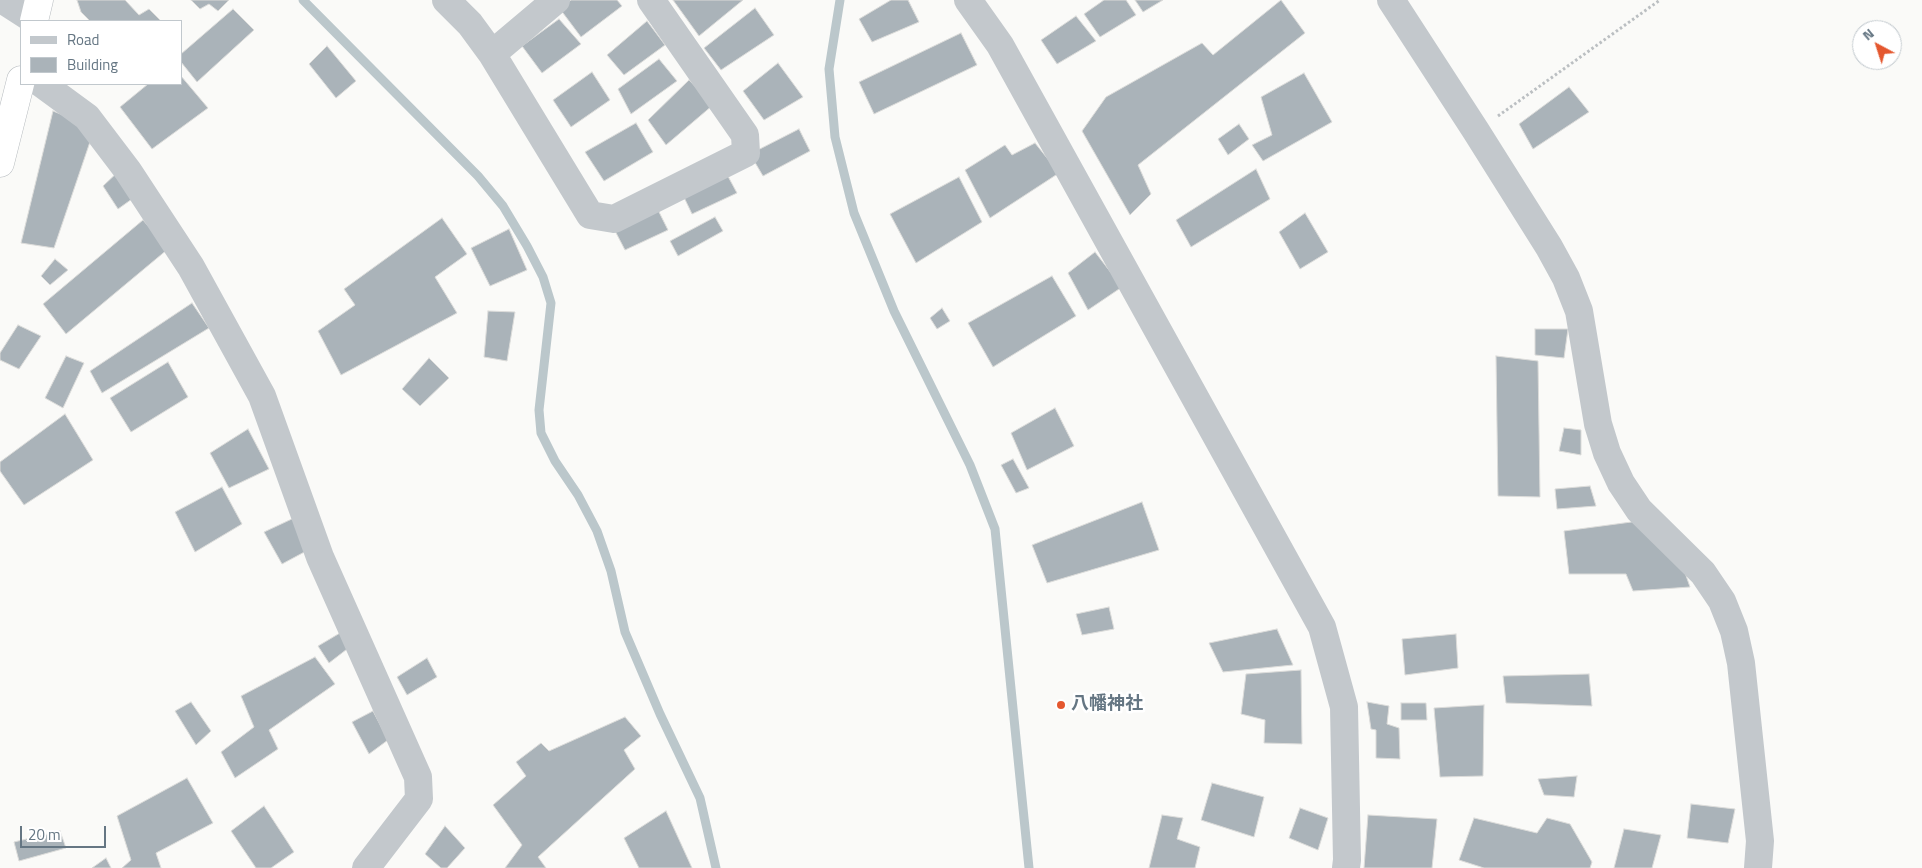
<!DOCTYPE html>
<html>
<head>
<meta charset="utf-8">
<style>
  body { margin:0 }
  #map { position:relative; width:1922px; height:868px; overflow:hidden; background:#fafaf8; font-family:"Titillium Web",sans-serif }
  canvas { display:block }
  .legend { position:absolute; left:20px; top:20px; width:162px; height:65px; box-sizing:border-box; background:#fff; border:1px solid #c1c8cd; margin:0; padding:6px 9px; list-style:none; font-size:15px; color:#657683 }
  .legend li { display:flex; align-items:center; gap:10px; height:25px }
  .legend b { width:25px; border:1px solid #c1c8cd }
  .north { position:absolute; left:1852px; top:20px; width:50px; height:50px; box-sizing:border-box; background:#fff; border:1px solid #c1c8cd; border-radius:50%; rotate:320deg; font-size:14px; font-weight:700; line-height:20px; text-align:center; color:#657683 }
  .north::after { content:''; display:block; margin:auto; width:18px; height:22px; background:#e4572e; clip-path:polygon(50% 0,100% 100%,50% 72%,0 100%) }
  .scale { position:absolute; left:20px; top:826px; width:86px; height:22px; box-sizing:border-box; border:2px solid #657683; border-top:0; padding-left:6px; font-size:15px; line-height:18px; white-space:nowrap; color:#657683; -webkit-text-stroke:4px #fff; paint-order:stroke }
</style>
</head>
<body>
<div id="map">
<canvas width="1922" height="868"></canvas>
<ul class="legend">
<li><b style="height:6px;background:#c3c8cc"></b>Road</li>
<li><b style="height:14px;background:#aab3b9"></b>Building</li>
</ul>
<div class="north">N</div>
<div class="scale">20 m</div>
</div>
<script>
const ctx = document.querySelector('canvas').getContext('2d');
ctx.lineJoin = 'round';
function shape(rows) {
  const path = new Path2D();
  for (const r of rows) {
    path.moveTo(r[0], r[1]);
    for (let i = 2; i < r.length; i += 2) path.lineTo(r[i], r[i + 1]);
  }
  return path;
}
function trace(path, color, width, dash) {
  ctx.strokeStyle = color;
  ctx.lineWidth = width;
  ctx.lineCap = dash ? 'butt' : 'round';
  ctx.setLineDash(dash || []);
  ctx.stroke(path);
}
function paint(path, color) {
  ctx.fillStyle = color;
  ctx.fill(path, 'evenodd');
}
function drawText(font, color, halo, rows, align = 'center') {
  ctx.font = font + ' "Titillium Web","Noto Sans JP",sans-serif';
  ctx.lineWidth = 5;
  ctx.setLineDash([]);
  ctx.textBaseline = 'middle';
  ctx.strokeStyle = halo;
  ctx.fillStyle = color;
  for (const [text, x, y, turn = 0] of rows) {
    ctx.save();
    ctx.translate(x, y);
    ctx.rotate((+turn || 0) * Math.PI / 180);
    ctx.textAlign = isNaN(turn) ? turn : align;
    if (halo) ctx.strokeText(text, 0, 0);
    ctx.fillText(text, 0, 0);
    ctx.restore();
  }
}
const stream = shape([
  [303,0,478,176,503,206,527,246,543,277,551,303,539,410,541,433,555,461,578,495,597,531,611,571,625,632,660,714,700,798,716,868],
  [840,0,829,69,835,137,854,213,894,311,970,465,995,529,1029,868]
]);
const building = shape([
  [77,0,125,0,139,15,149,9,161,21,90,21,81,12,77,0],
  [191,0,229,0,218,11,209,4,200,9,191,0],
  [571,0,617,0,622,6,581,37,560,9,571,0],
  [673,0,743,0,699,36,673,0],
  [891,0,908,0,919,22,872,42,859,19,891,0],
  [1104,0,1126,0,1136,15,1100,37,1084,14,1104,0],
  [1135,0,1163,0,1143,12,1135,0],
  [1281,0,1305,33,1138,165,1151,194,1130,215,1082,131,1106,97,1202,43,1213,55,1281,0],
  [755,8,774,35,721,70,704,48,755,8],
  [233,9,254,30,197,82,181,62,181,54,233,9],
  [1076,16,1096,41,1057,64,1041,40,1076,16],
  [559,19,581,44,542,73,522,46,559,19],
  [647,21,665,45,624,75,607,55,647,21],
  [961,33,977,65,874,114,859,82,961,33],
  [327,46,356,81,336,98,309,64,327,46],
  [659,59,677,81,631,114,618,89,659,59],
  [778,63,803,97,764,120,743,91,778,63],
  [592,72,610,100,571,127,553,100,592,72],
  [1304,73,1332,122,1263,161,1252,145,1272,135,1261,97,1304,73],
  [181,76,208,108,152,149,120,107,148,84,181,84,181,76],
  [689,80,713,105,666,145,648,120,689,80],
  [1569,87,1589,112,1533,149,1519,124,1569,87],
  [53,111,80,122,93,133,54,248,21,243,53,111],
  [636,123,653,152,604,181,585,152,636,123],
  [1239,124,1249,139,1228,155,1218,139,1239,124],
  [799,129,810,151,763,176,750,154,799,129],
  [1035,143,1059,173,990,218,965,170,1005,145,1012,155,1035,143],
  [121,169,139,194,118,209,103,186,121,169],
  [724,169,737,193,692,214,681,191,724,169],
  [1256,169,1270,199,1191,247,1176,220,1256,169],
  [959,177,982,222,916,263,890,214,959,177],
  [656,206,668,230,625,250,613,227,656,206],
  [1305,213,1328,252,1300,269,1279,232,1305,213],
  [715,217,723,231,678,256,670,241,715,217],
  [442,218,467,254,435,277,457,313,341,375,318,331,355,305,344,289,442,218],
  [143,220,168,249,66,334,43,304,143,220],
  [509,229,527,270,490,286,471,248,509,229],
  [1095,252,1122,287,1088,310,1068,273,1095,252],
  [55,259,68,270,50,285,41,276,55,259],
  [1052,276,1076,316,993,367,968,323,1052,276],
  [192,303,209,328,102,393,90,371,192,303],
  [942,308,950,321,937,329,930,318,942,308],
  [488,311,515,312,507,361,484,357,488,311],
  [18,325,41,336,19,369,0,360,0,353,18,325],
  [1535,329,1568,329,1564,358,1535,355,1535,329],
  [66,356,84,363,63,408,45,398,66,356],
  [1496,356,1538,361,1540,497,1498,496,1496,356],
  [429,358,449,378,420,406,402,389,429,358],
  [168,362,188,397,131,432,110,398,168,362],
  [1055,408,1074,446,1027,470,1011,433,1055,408],
  [65,414,93,460,24,505,0,471,0,462,65,414],
  [1564,428,1581,430,1581,455,1559,451,1564,428],
  [248,429,269,469,229,488,210,453,248,429],
  [1013,459,1029,488,1016,493,1001,465,1013,459],
  [1590,486,1596,506,1557,509,1555,489,1590,486],
  [222,487,242,524,195,552,175,512,222,487],
  [1142,502,1159,550,1047,583,1032,545,1142,502],
  [294,518,310,549,282,564,264,532,294,518],
  [1639,521,1682,564,1690,587,1633,591,1626,574,1569,574,1564,531,1639,521],
  [1109,607,1114,629,1082,635,1076,614,1109,607],
  [1277,629,1293,665,1223,672,1209,643,1277,629],
  [340,633,351,646,329,663,318,646,340,633],
  [1456,634,1458,668,1405,675,1402,639,1456,634],
  [315,657,335,684,269,730,278,749,235,778,221,752,254,727,241,696,315,657],
  [427,658,437,677,407,695,397,677,427,658],
  [1301,670,1302,744,1264,743,1265,720,1241,714,1246,674,1301,670],
  [1589,674,1592,706,1506,703,1503,676,1589,674],
  [191,702,211,731,196,745,175,711,191,702],
  [1367,702,1389,706,1387,724,1399,728,1400,759,1376,758,1376,730,1371,729,1367,702],
  [1401,703,1426,703,1427,720,1401,720,1401,703],
  [1484,705,1483,776,1440,777,1434,708,1484,705],
  [373,711,388,740,369,754,352,722,373,711],
  [625,717,641,736,624,750,635,769,538,857,546,868,505,868,522,845,493,805,526,776,516,762,541,743,549,751,625,717],
  [1577,776,1574,797,1544,795,1538,779,1577,776],
  [187,778,213,823,156,853,161,868,122,868,131,860,117,816,187,778],
  [1212,783,1264,797,1254,837,1201,820,1212,783],
  [1691,804,1735,809,1728,843,1687,838,1691,804],
  [264,806,294,852,271,868,256,868,231,831,264,806],
  [1300,808,1328,818,1318,850,1289,838,1300,808],
  [666,811,692,868,639,868,624,838,666,811],
  [1162,815,1183,818,1177,839,1200,847,1195,868,1149,868,1162,815],
  [1368,815,1437,819,1432,868,1364,868,1368,815],
  [1474,818,1537,833,1547,818,1570,824,1592,862,1590,868,1484,868,1459,860,1474,818],
  [445,826,465,848,447,868,441,868,425,854,445,826],
  [1624,829,1661,835,1652,868,1614,868,1624,829],
  [60,831,66,848,19,861,14,842,60,831],
  [106,858,111,868,92,868,106,858]
]);
const path = shape([
  [1498,116,1660,0]
]);
const minor = shape([
  [3,0,34,20],
  [446,0,470,24,492,54,590,215,614,219,746,153,745,135,651,0],
  [968,0,1000,45,1322,627,1344,707,1347,860,1346,868],
  [1391,0,1476,131,1549,247,1566,278,1579,311,1598,424,1607,453,1621,483,1639,510,1703,573,1722,601,1734,631,1741,663,1760,841,1758,868],
  [492,54,556,0],
  [42,84,87,117,128,171,191,267,262,396,320,557,418,777,419,799,366,868]
]);
const highway = shape([
  [34,21,39,0],
  [0,163,21,80]
]);
const markers = [
  [1061,705,5,"#e4572e"]
];
const poiNames = [
  ["八幡神社",1071,705]
];
trace(stream, '#bbc7cb', 9);
paint(building, '#aab3b9');
trace(building, '#dcdcda', 1);
trace(highway, '#b4b9bd', 29);
trace(path, '#bbbfc2', 3, [2.5, 2.5]);
trace(minor, '#c3c8cc', 28);
trace(highway, '#fff', 28);
for (const [x, y, r, color] of markers) {
  const dot = new Path2D();
  dot.arc(x, y, r, 0, 2 * Math.PI);
  ctx.fillStyle = color;
  ctx.fill(dot);
  trace(dot, '#fff', 2);
}
drawText('bold 18px', '#657683', '#fff', poiNames, 'left');
</script>
</body>
</html>
